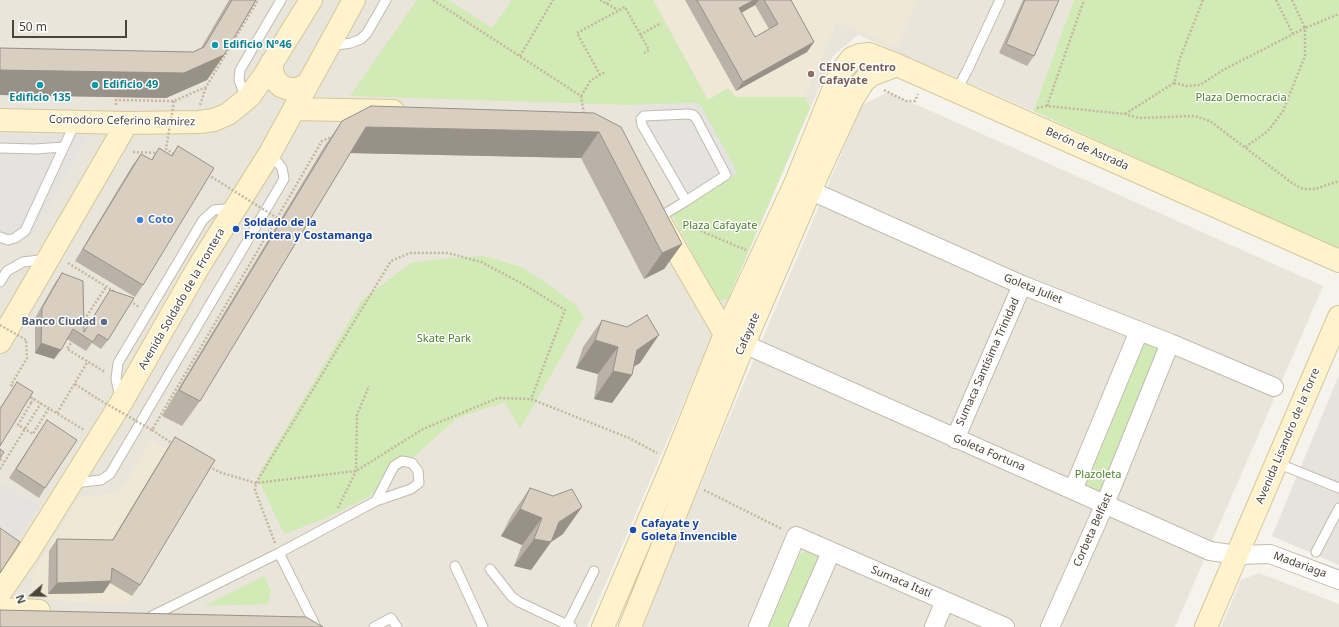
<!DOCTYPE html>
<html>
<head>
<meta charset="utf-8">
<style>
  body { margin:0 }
  #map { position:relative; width:1339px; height:627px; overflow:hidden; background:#f6f3ec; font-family:"Noto Sans",sans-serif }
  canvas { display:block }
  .north { position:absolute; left:12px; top:575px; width:40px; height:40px; -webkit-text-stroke:3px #fff; paint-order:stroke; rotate:250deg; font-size:11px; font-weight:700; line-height:16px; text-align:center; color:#4b4439 }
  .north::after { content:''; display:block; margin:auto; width:14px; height:18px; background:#4b4439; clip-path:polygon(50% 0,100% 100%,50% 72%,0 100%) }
  .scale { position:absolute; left:12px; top:20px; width:115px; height:18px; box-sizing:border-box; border:2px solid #4b4439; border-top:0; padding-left:5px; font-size:12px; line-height:14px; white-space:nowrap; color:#4b4439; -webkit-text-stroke:3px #fff; paint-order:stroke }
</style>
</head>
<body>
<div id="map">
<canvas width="1339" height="627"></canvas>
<div class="north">N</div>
<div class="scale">50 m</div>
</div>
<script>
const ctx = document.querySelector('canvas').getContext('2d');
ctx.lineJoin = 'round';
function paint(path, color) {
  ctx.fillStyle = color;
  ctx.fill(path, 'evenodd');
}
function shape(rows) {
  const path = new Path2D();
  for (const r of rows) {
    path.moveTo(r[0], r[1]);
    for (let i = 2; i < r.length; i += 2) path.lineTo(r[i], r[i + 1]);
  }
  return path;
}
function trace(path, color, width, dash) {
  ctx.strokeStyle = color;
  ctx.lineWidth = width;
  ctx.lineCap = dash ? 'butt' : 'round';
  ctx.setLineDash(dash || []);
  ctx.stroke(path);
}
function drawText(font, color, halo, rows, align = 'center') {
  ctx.font = font + ' "Noto Sans",sans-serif';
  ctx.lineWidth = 3;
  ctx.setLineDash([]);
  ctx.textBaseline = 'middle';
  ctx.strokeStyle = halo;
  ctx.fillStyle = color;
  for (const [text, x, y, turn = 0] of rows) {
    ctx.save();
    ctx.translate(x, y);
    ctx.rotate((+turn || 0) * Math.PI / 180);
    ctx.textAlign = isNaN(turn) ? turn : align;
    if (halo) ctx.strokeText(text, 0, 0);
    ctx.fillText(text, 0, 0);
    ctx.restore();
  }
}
const residential = shape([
  [0,0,1074,0,1033,111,858,35,833,56,587,627,0,627],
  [888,92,1323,286,1175,627,640,627,862,105],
  [1259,573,1339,604,1339,627,1221,627,1241,580]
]);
const industrial = shape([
  [1339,375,1339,565,1272,536]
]);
const education = shape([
  [653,0,917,0,897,47,837,22,805,97,735,97,708,100],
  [152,440,207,472,132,596,125,605,51,600,39,597,32,589,32,575,79,497,119,493]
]);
const green = shape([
  [417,0,448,0,492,28,512,0,653,0,708,100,728,88,735,97,805,97,810,108,728,299,718,301,670,211,737,173,699,103,632,105,350,96],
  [1074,0,1339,0,1339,250,1033,111],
  [484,256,521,267,548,284,575,305,584,317,520,429,505,402,457,418,369,497,326,518,284,534,257,477,362,300,411,263,449,258],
  [1139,331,1170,343,1105,504,1073,490],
  [811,548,822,555,791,627,769,627,800,554],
  [264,576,271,591,268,604,204,606]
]);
const parking = shape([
  [699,103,737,172,687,201,632,105],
  [0,134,88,135,34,233,8,246,0,242],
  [1,482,39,506,14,544,0,536]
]);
const path = shape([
  [433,0,581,96,584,114],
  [600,0,618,10],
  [1276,0,1293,34],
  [1292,0,1305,28,1339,14],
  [607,4,610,0],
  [640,35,661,23],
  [520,56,553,0],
  [600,75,577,33,625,7,649,50,644,53],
  [1174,83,1187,86,1200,85,1223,70,1305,28,1305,56,1283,111,1268,131,1244,148],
  [884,90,906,101,915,101,918,94],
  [581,96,591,80,605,72],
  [116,105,116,100,174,101,206,87,258,0],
  [200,105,206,87],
  [1047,106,1084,0],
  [1037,108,1047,106,1125,114,1139,118,1194,116,1210,121,1292,183,1303,189,1315,189,1339,181],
  [1125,114,1174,83,1180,58,1203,0],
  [133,152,158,153],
  [277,218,322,141,332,137],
  [682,223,746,250],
  [68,263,115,292],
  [130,301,139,307],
  [82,323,106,287],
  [73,340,67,349,105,372],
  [75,384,98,399],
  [16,388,11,385,27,358,26,340],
  [27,395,84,430],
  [31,403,33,398],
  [57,413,88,361],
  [37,427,49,408],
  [152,430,173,444],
  [0,459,4,462],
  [209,467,222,473,256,483,356,471,423,429,498,398,531,399,629,438,657,453],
  [0,469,41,403],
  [704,490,782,529],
  [338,508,356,471,357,415,369,386],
  [275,543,255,490,256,483,391,261,410,253,448,253,481,262,523,284,565,310,531,399]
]);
const lane = shape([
  [330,46,351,43,361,39,367,33,386,0],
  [956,91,967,71,1000,0],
  [249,96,243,91,239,80,240,70,281,0],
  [688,114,693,115,696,118,726,175,686,201,642,125,641,119,644,116,688,114],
  [0,148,35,149,64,147],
  [658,218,686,201],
  [0,237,8,240,15,238,25,231,75,123],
  [0,282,7,271,23,262,47,259],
  [120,398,116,379,118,363,203,220,214,210,233,208],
  [1277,463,1339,488],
  [73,483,101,480,110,474,284,179,282,168,270,153],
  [1316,552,1339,508],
  [279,553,316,627],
  [455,566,483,627],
  [490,569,512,597,519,602,572,627],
  [152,616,279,553,376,501,411,489,419,483,418,471,412,463,402,461,394,466,376,501],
  [374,627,391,618,397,627],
  [566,627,594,571]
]);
const street = shape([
  [798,185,1022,285,1170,343,1274,387],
  [744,344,1210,551,1237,555,1270,554,1339,580],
  [955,439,1022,285],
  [1073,490,1139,331],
  [758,627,796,536,1005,627],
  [798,627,831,552],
  [934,627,945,601],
  [1050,627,1105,504,1170,343]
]);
const secondary = shape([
  [272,62,272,71,275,80,281,86,289,89,298,89,306,85],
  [294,109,393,111],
  [0,120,127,123,200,122,214,120,228,114,249,97,264,76,311,0],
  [662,225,725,334,734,339],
  [0,342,127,123],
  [0,593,27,554,121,403,199,266,270,153,354,0],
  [0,609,39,611],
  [603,627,674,461,725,334,795,184,840,73,852,58,860,55,869,54,897,65,1339,261],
  [630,627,744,344,810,191,852,100,863,82,871,75,897,65],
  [1206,627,1339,317]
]);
const pathBridge = shape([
  [174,101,166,149,176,155],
  [0,325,26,340],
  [98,399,152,430,277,218,207,174],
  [31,403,18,425,33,434,37,427]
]);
const wall = shape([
  [229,0,256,0,224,55,207,80,166,98,0,95,0,48,193,52,201,48],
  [685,0,791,0,814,42,807,52,736,91],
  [755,5,769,29,755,37,741,13],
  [1023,0,1059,0,1034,56,1027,66,999,53],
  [594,113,682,244,664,269,644,279,581,158,350,153,200,401,182,426,162,416,324,147,342,121],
  [178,146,143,285,135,297,75,261,132,166,141,154,151,160,159,148,171,156],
  [62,273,84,331,110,290,108,340,101,349,92,343,86,351,67,339,54,359,35,353,35,318,55,283],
  [602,320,640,363,633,367,632,375,612,403,594,399,598,374,576,368,583,347],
  [17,382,0,446,0,408],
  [47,420,45,488,39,498,9,478],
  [175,437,140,585,132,596,110,583,103,593,48,594,49,551,57,539,112,540,167,449],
  [530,488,563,534,551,542,531,570,514,566,522,545,501,536,511,516]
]);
const shadedWall = shape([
  [754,0,759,0,755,5,732,18,739,8],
  [814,42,807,52,736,91,743,82],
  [224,55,207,80,166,98,0,95,0,70],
  [366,127,599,132,581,158,348,153],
  [682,244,664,269,644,279,662,253],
  [659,335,640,363,623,373,632,375,612,403,594,399,613,371,637,350],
  [595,340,618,347,598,374,576,368],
  [41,343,61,350,54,359,35,353],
  [582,507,563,534,551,542,531,570,514,566,534,539],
  [520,509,542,518,522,545,501,536],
  [111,581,103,593,48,594,57,583]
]);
const building = shape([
  [232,0,256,0,224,55,184,73,0,70,0,48,193,52,204,47,232,0],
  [697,0,754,0,739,8,755,37,778,24,764,0,791,0,814,42,743,82,697,0],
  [1025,0,1059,0,1034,56,1006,44,1025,0],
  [371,106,594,113,621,127,682,244,662,253,599,132,366,127,200,401,179,390,342,121,371,106],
  [178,146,214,168,143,285,83,249,141,154,152,160,159,148,172,156,178,146],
  [62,273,83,281,84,332,110,290,134,298,108,340,98,334,93,342,73,329,61,350,41,343,42,308,62,273],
  [647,315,659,335,637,350,632,375,613,371,618,347,595,340,602,320,627,327,647,315],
  [17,382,33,392,0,446,0,409,17,382],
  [47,420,77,440,45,488,16,469,47,420],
  [175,437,215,460,140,585,112,568,111,581,57,583,57,539,113,540,175,437],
  [0,449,4,452,0,458,0,449],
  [530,488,553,496,572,489,582,507,559,522,551,542,534,539,542,518,520,509,530,488],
  [0,528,20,542,0,573,0,528],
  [0,610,306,617,323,627,0,627,0,610]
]);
const markers = [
  [215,45,4,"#0f9aa8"],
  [811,74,4,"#8d6e63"],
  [40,85,4,"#0f9aa8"],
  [95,85,4,"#0f9aa8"],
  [140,220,4,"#3f7fe0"],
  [236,229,4,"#1a4fb4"],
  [104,322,4,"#5c6f8a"],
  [633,530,4,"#1a4fb4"]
];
const cultureNames = [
  ["Edificio N°46",223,45],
  ["Edificio 49",103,85],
  ["Edificio 135",40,98,"center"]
];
const educationNames = [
  ["CENOF Centro",819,68],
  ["Cafayate",819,81]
];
const parkNames = [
  ["Plaza Democracia",1241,98],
  ["Plaza Cafayate",720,226],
  ["Skate Park",444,339],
  ["Plazoleta",1098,475]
];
const streetNames = [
  ["Comodoro Ceferino Ramirez",122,121,1],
  ["Berón de Astrada",1087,149,24],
  ["Goleta Juliet",1033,289,22],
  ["Avenida Soldado de la Frontera",182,299,-60],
  ["Cafayate",748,334,-67],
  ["Sumaca Santísima Trinidad",988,362,-66],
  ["Avenida Lisandro de la Torre",1288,436,-67],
  ["Goleta Fortuna",989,453,23],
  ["Corbeta Belfast",1093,530,-66],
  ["Madariaga",1300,565,20],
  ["Sumaca Itatí",901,582,23]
];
const shopNames = [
  ["Coto",148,220]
];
const transitNames = [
  ["Soldado de la",244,223],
  ["Frontera y Costamanga",244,236],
  ["Cafayate y",641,524],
  ["Goleta Invencible",641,537]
];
const serviceNames = [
  ["Banco Ciudad",96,322]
];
paint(residential, '#eae5da');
paint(industrial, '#e6e2dd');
paint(education, '#efe8d6');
paint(green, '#d2eab5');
paint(parking, '#e5e3e0');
trace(lane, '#c2bbae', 11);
trace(street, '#c2bbae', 20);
trace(secondary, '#d6c79b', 24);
trace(path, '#c4b79f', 2.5, [2, 2]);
trace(lane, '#fff', 9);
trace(street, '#fff', 18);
trace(secondary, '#fff3cd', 22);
trace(pathBridge, '#c4b79f', 2.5, [2, 2]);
paint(wall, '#bab2a6');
paint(shadedWall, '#979187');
paint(building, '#d8cfc1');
trace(building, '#979187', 1);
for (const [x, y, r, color] of markers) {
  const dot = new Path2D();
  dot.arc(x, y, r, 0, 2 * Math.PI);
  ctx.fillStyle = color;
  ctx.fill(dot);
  trace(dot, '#fff', 1.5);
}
drawText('bold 11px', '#0d838f', '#fff', cultureNames, 'left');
drawText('bold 11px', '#785e54', '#fff', educationNames, 'left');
drawText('11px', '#4a7f2a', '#fff', parkNames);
drawText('11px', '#4b4439', '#fff', streetNames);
drawText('bold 11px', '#366cbe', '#fff', shopNames, 'left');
drawText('bold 11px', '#164399', '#fff', transitNames, 'left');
drawText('bold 11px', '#4e5e75', '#fff', serviceNames, 'right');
</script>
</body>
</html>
